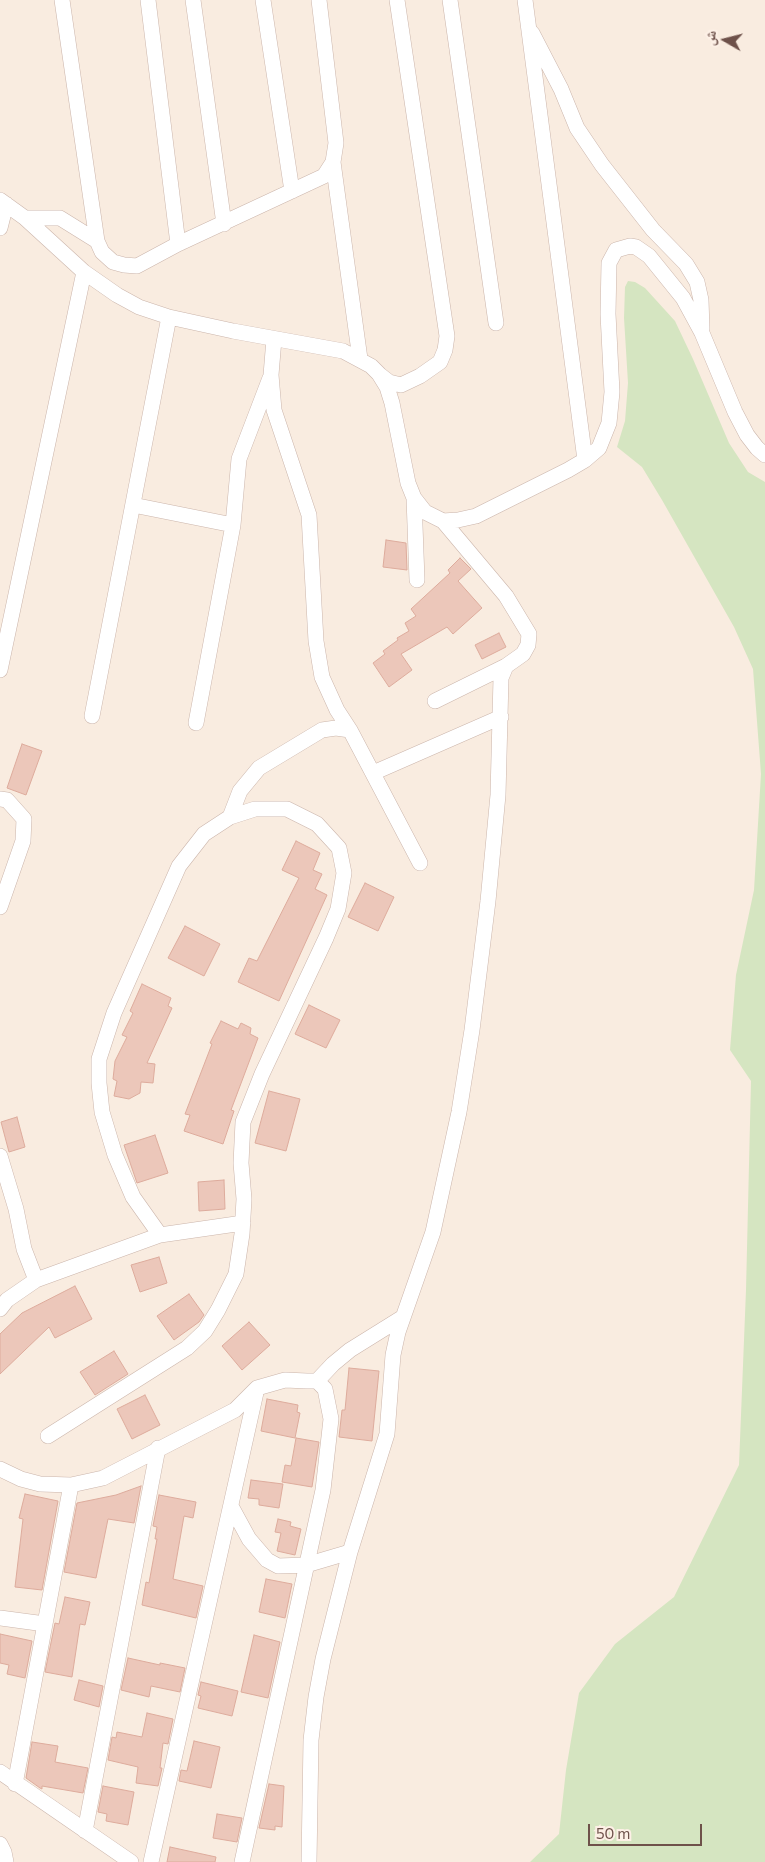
<!DOCTYPE html>
<html>
<head>
<meta charset="utf-8">
<style>
  body { margin:0 }
  #map { position:relative; width:765px; height:1862px; overflow:hidden; background:#f9ece0; font-family:Commissioner,"Noto Naskh Arabic",sans-serif }
  canvas { display:block }
  .north { position:absolute; left:700px; top:15px; width:50px; height:50px; -webkit-text-stroke:4px #fdf0e6; paint-order:stroke; rotate:278deg; font-size:14px; font-weight:700; line-height:20px; text-align:center; color:#6e514a }
  .north::after { content:''; display:block; margin:auto; width:18px; height:22px; background:#6e514a; clip-path:polygon(50% 0,100% 100%,50% 72%,0 100%) }
  .scale { position:absolute; left:588px; top:1824px; width:114px; height:22px; box-sizing:border-box; border:2px solid #6e514a; border-top:0; padding-left:6px; font-size:15px; line-height:18px; white-space:nowrap; color:#6e514a; -webkit-text-stroke:4px #fdf0e6; paint-order:stroke }
</style>
</head>
<body>
<div id="map">
<canvas width="765" height="1862"></canvas>
<div class="north">ش</div>
<div class="scale">50 m</div>
</div>
<script>
const ctx = document.querySelector('canvas').getContext('2d');
ctx.lineJoin = 'round';
function paint(path, color) {
  ctx.fillStyle = color;
  ctx.fill(path, 'evenodd');
}
function shape(rows) {
  const path = new Path2D();
  for (const r of rows) {
    path.moveTo(r[0], r[1]);
    for (let i = 2; i < r.length; i += 2) path.lineTo(r[i], r[i + 1]);
  }
  return path;
}
function trace(path, color, width, dash) {
  ctx.strokeStyle = color;
  ctx.lineWidth = width;
  ctx.lineCap = dash ? 'butt' : 'round';
  ctx.setLineDash(dash || []);
  ctx.stroke(path);
}
const green = shape([
  [628,281,635,282,645,288,675,321,693,359,729,443,748,472,765,482,765,1862,530,1862,559,1834,566,1770,579,1693,615,1644,674,1597,739,1465,746,1290,751,1081,730,1050,736,975,754,890,761,774,753,669,734,627,662,500,642,467,617,447,625,421,628,383,624,318,625,287]
]);
const building = shape([
  [386,540,406,543,407,570,383,567,386,540],
  [460,558,471,569,458,581,482,608,453,634,447,627,401,654,412,670,389,687,373,663,385,654,383,651,398,640,397,638,409,631,405,623,416,616,411,609,450,573,448,570,460,558],
  [499,633,506,647,482,659,475,645,499,633],
  [22,744,42,751,26,795,7,788,22,744],
  [296,841,320,853,313,870,322,874,315,889,327,895,279,1001,238,982,249,958,257,961,299,878,282,870,296,841],
  [365,883,394,897,378,931,348,917,365,883],
  [185,926,220,944,204,976,168,958,185,926],
  [142,984,171,998,168,1006,172,1008,147,1063,155,1064,153,1083,141,1082,140,1093,129,1099,114,1096,117,1081,113,1079,115,1061,127,1037,122,1035,133,1013,130,1011,142,984],
  [309,1005,340,1020,326,1048,295,1034,309,1005],
  [221,1021,238,1029,241,1023,251,1028,250,1034,258,1038,231,1110,234,1111,223,1144,184,1131,190,1115,185,1114,212,1044,210,1043,221,1021],
  [269,1091,300,1099,286,1151,255,1143,269,1091],
  [17,1117,25,1147,9,1152,1,1122,17,1117],
  [155,1135,168,1173,137,1183,124,1145,155,1135],
  [224,1180,225,1209,199,1211,198,1182,224,1180],
  [159,1257,167,1283,140,1292,131,1265,159,1257],
  [75,1286,92,1319,55,1338,49,1327,0,1374,0,1334,22,1313,75,1286],
  [189,1294,204,1315,199,1322,174,1340,157,1316,189,1294],
  [249,1322,270,1345,242,1370,222,1346,249,1322],
  [114,1351,128,1374,95,1395,80,1372,114,1351],
  [349,1368,379,1371,372,1441,339,1437,342,1410,345,1410,349,1368],
  [145,1395,160,1425,132,1439,117,1409,145,1395],
  [267,1399,298,1405,297,1412,300,1413,295,1438,261,1431,267,1399],
  [296,1438,319,1442,312,1487,282,1482,285,1465,291,1466,296,1438],
  [251,1480,283,1484,279,1508,259,1505,259,1499,248,1498,251,1480],
  [141,1486,134,1523,108,1519,96,1578,64,1572,77,1503,116,1495,141,1486],
  [25,1494,58,1501,42,1590,15,1587,23,1519,19,1518,25,1494],
  [159,1495,196,1502,193,1518,184,1516,173,1579,203,1586,196,1618,142,1605,146,1582,149,1583,157,1539,155,1539,157,1527,153,1526,159,1495],
  [278,1519,291,1522,290,1526,301,1529,295,1555,277,1551,281,1533,275,1532,278,1519],
  [266,1579,292,1584,285,1618,259,1612,266,1579],
  [65,1597,90,1602,85,1625,80,1624,72,1677,45,1672,55,1623,59,1624,65,1597],
  [0,1634,32,1641,25,1678,7,1674,9,1665,0,1663,0,1634],
  [254,1635,280,1642,268,1698,241,1692,254,1635],
  [128,1658,160,1665,160,1663,185,1668,180,1692,151,1686,149,1697,121,1690,128,1658],
  [79,1680,103,1686,99,1707,74,1700,79,1680],
  [201,1682,238,1691,232,1716,198,1708,201,1696,198,1695,201,1682],
  [147,1713,173,1719,168,1744,163,1743,160,1768,162,1768,158,1786,136,1783,138,1767,108,1760,112,1737,116,1738,117,1732,142,1737,147,1713],
  [194,1741,220,1747,211,1788,179,1781,181,1770,187,1771,194,1741],
  [32,1742,58,1746,55,1762,88,1768,83,1793,42,1786,42,1789,40,1788,26,1778,32,1742],
  [269,1784,284,1786,282,1827,275,1826,275,1830,259,1828,269,1784],
  [103,1786,134,1792,128,1825,106,1821,107,1814,98,1812,103,1786],
  [217,1814,242,1818,237,1842,213,1838,217,1814],
  [170,1847,216,1857,215,1862,167,1862,170,1847]
]);
const minor = shape([
  [62,0,97,241,102,252,113,262,124,265,137,266,178,244,324,176,333,162,336,143,319,0],
  [148,0,178,244],
  [193,0,224,224],
  [263,0,292,191],
  [450,0,496,323],
  [525,0,585,460],
  [532,33,561,89,577,128,602,165,653,230,686,264,697,282,701,300,702,329],
  [333,162,360,359],
  [0,200,25,218,84,272,117,295,139,307,169,317,233,331,343,351,371,366,379,374,387,387,392,403,408,483,414,498,425,512,443,521,458,520,476,516,568,470,585,460,599,448,609,423,612,392,608,314,609,263,616,250,630,246,636,247,649,256,683,298,702,333,735,412,747,435,757,448,765,455],
  [25,218,60,218,97,241],
  [0,228,6,204],
  [274,339,271,375,274,410,309,515,316,641,322,677,337,710,350,730,420,863],
  [380,375,389,382,401,385,420,376,440,362,445,350,447,336,397,0],
  [414,498,417,580],
  [133,505,233,525],
  [0,670,84,272],
  [435,701,506,666],
  [92,716,169,317],
  [196,723,233,525,239,459,270,378],
  [373,773,501,717],
  [0,799,7,800,24,819,23,841,0,907],
  [230,817,240,791,259,768,322,730,336,728,350,730],
  [0,1156,16,1209,24,1249,36,1280],
  [0,1309,7,1300,36,1280,160,1235,243,1223],
  [317,1381,333,1364,350,1350,403,1317],
  [48,1436,187,1348,205,1331,218,1310,236,1274,242,1234,244,1199,241,1163,243,1122,262,1074,326,938,338,909,344,873,339,848,317,824,287,809,255,809,230,817,204,834,179,866,114,1013,99,1059,99,1083,102,1112,115,1155,133,1197,160,1235],
  [0,1469,21,1479,40,1484,71,1485,103,1478,235,1410,257,1388,285,1380,307,1381,317,1381,325,1389,331,1419,323,1490,242,1862],
  [231,1506,249,1539,267,1560,278,1566,306,1565,350,1552],
  [0,1618,45,1624],
  [0,1772,131,1862],
  [15,1784,71,1485],
  [85,1831,158,1448],
  [0,1844,4,1852,6,1862],
  [151,1862,257,1388],
  [309,1862,311,1740,316,1697,323,1659,350,1552,387,1434,393,1355,398,1332,433,1232,459,1112,472,1030,488,901,498,795,501,678,506,666,523,654,528,645,529,634,506,596,443,521]
]);
paint(green, '#d5e5c1');
paint(building, '#ecc7ba');
trace(building, '#ddab9c', 1);
trace(minor, '#cbb5ab', 16);
trace(minor, '#fff', 15);
</script>
</body>
</html>
